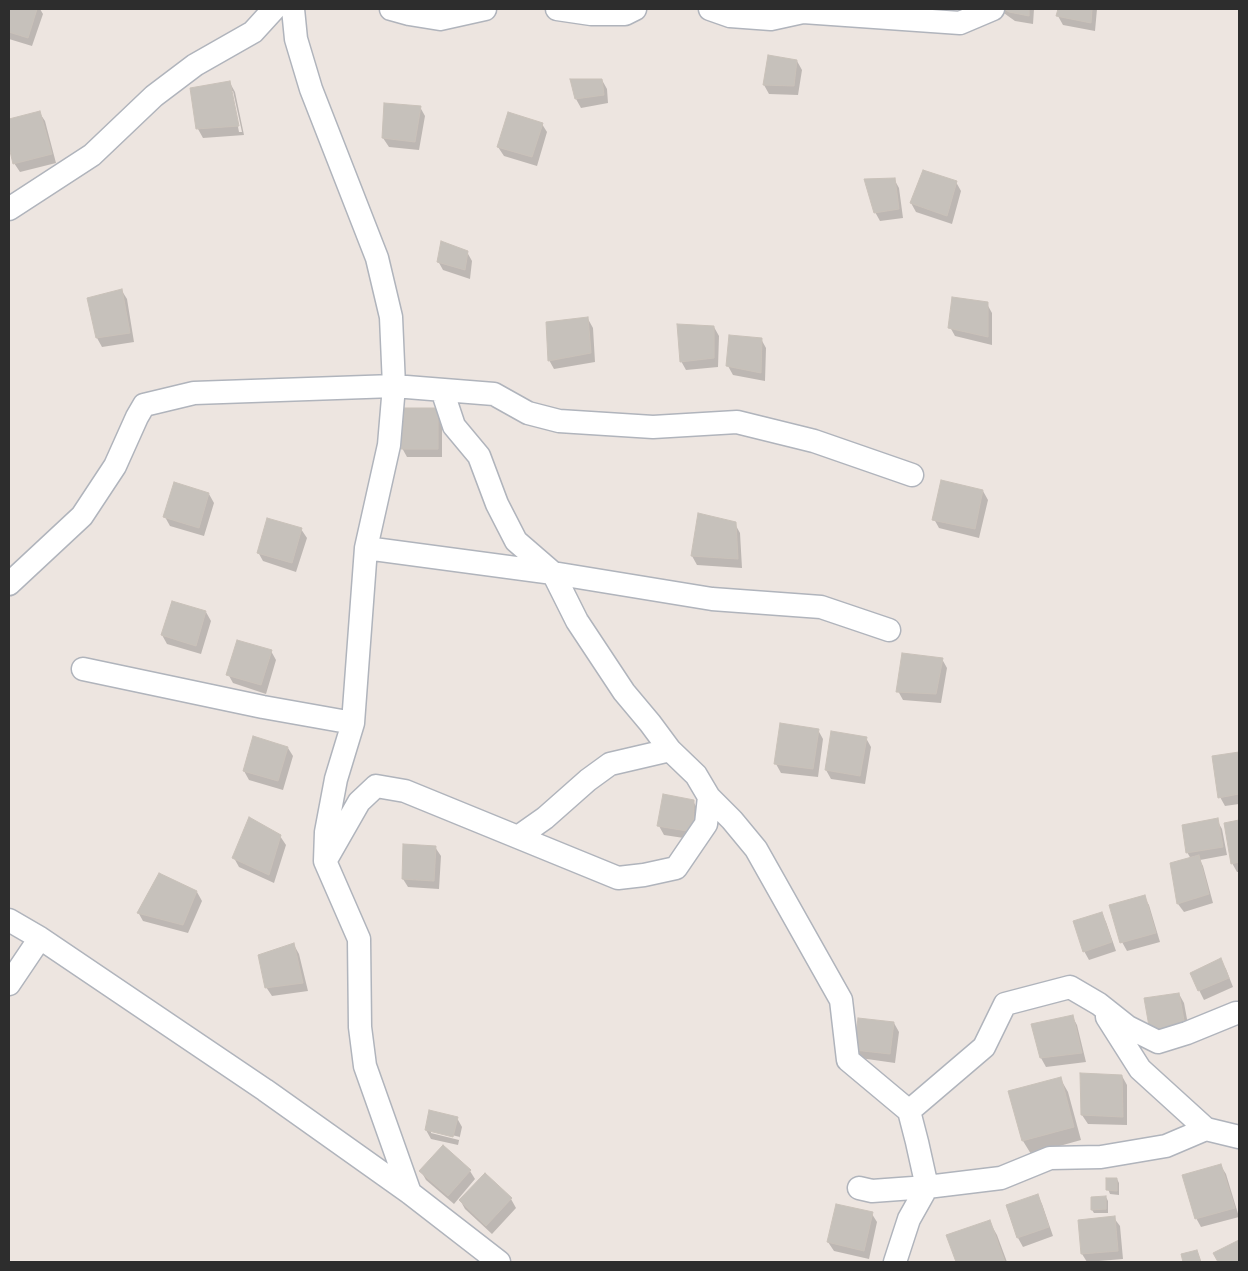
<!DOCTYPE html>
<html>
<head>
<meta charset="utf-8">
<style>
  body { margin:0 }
  #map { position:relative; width:1248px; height:1271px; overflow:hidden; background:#ede5e0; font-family:"Exo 2",sans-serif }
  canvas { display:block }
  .frame { position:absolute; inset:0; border:10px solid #2d2d2d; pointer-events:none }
</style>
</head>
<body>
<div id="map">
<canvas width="1248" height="1271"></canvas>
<div class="frame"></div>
</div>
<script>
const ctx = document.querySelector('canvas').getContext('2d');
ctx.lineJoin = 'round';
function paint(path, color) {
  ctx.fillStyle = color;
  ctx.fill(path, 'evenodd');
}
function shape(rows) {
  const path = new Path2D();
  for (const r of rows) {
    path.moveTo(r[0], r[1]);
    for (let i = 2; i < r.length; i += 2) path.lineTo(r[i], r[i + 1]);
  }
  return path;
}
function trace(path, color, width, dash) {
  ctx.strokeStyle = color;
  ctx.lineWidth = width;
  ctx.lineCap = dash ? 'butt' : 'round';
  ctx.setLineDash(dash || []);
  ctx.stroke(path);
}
const shadow = shape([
  [9,9,40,9,43,14,32,46,9,39],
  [999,9,1034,9,1033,24,1015,21,1001,11],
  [1059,9,1097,9,1095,31,1063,25,1058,16],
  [797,61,802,70,798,95,769,94,764,85],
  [602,80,607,89,608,103,581,108,576,99],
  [230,83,235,92,244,135,203,138,198,129],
  [231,91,233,91,242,132,239,132],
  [420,107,425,116,419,150,389,147,383,138],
  [39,112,45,121,56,163,20,172,14,163,9,142,9,120],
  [542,124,547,132,537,166,504,156,498,147],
  [894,179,899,188,903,218,880,221,875,212],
  [956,182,961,191,952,224,916,212,911,203],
  [467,252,472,261,470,279,443,270,438,261],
  [122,291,127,299,134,342,102,347,97,338,89,299],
  [987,304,992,313,992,345,955,336,950,327],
  [588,319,593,328,595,362,554,369,549,360],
  [714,327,719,336,718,367,686,370,681,361],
  [761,339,766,348,765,381,733,375,728,366],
  [437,409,442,418,442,457,407,457,402,448],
  [983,491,988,500,979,538,939,528,934,519],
  [209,494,214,503,204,536,170,526,165,517],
  [735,524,740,533,742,568,697,565,692,556],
  [301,529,307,538,296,572,263,561,258,552],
  [172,602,206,612,211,621,201,654,167,644,162,635],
  [271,651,276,660,266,694,233,683,228,674],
  [942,659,947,668,941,703,903,700,898,691],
  [818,730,823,739,818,777,781,773,776,764],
  [866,738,871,747,865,784,831,779,826,770],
  [288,748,293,756,283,790,249,780,244,771],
  [1239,753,1239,804,1225,806,1220,797,1214,757],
  [693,801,698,810,697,840,664,835,659,826],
  [1217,820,1222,829,1227,855,1200,860,1203,866,1213,903,1184,912,1178,904,1171,864,1191,859,1187,852],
  [1239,821,1239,872,1237,872,1232,863,1225,824],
  [280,836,286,845,274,883,239,867,234,858],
  [435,847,441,856,439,889,408,887,403,879],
  [197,892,202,901,188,933,143,921,138,912],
  [1144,897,1149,905,1160,942,1127,951,1122,942],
  [1101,913,1106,922,1116,951,1089,960,1084,951],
  [294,945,299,954,308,991,272,996,266,987],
  [1220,960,1226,969,1233,987,1204,1000,1191,974],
  [1179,994,1184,1003,1190,1035,1156,1041],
  [1072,1016,1077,1025,1086,1062,1046,1067,1041,1058],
  [894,1023,899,1032,895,1063,860,1058,855,1049],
  [1082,1075,1122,1076,1127,1085,1127,1125,1088,1124,1082,1115],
  [1060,1078,1068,1092,1081,1140,1031,1154,1023,1141],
  [457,1118,462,1127,458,1145,431,1139,426,1130],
  [431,1130,460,1137,459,1140,431,1133],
  [1221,1166,1226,1174,1239,1217,1201,1227,1196,1218],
  [421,1171,470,1171,475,1179,454,1204,426,1180],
  [485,1174,511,1199,516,1208,492,1234,465,1209,460,1200],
  [1117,1179,1119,1183,1119,1195,1110,1194,1108,1189],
  [1037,1195,1042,1204,1053,1236,1023,1247,1018,1238,1008,1206],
  [1106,1197,1108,1201,1108,1213,1094,1213,1092,1210],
  [872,1214,877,1222,869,1259,834,1251,828,1242],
  [1114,1218,1120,1226,1123,1259,1087,1262,1082,1254],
  [989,1221,997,1235,1007,1262,957,1262,948,1236]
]);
const building = shape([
  [9,9,37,9,28,38,9,32,9,9],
  [1004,9,1029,9,1029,16,1009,12,1004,9],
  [1058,9,1092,9,1091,23,1056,16,1058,9],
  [768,55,797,60,794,86,763,85,768,55],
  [570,79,602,79,604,95,575,99,570,79],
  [230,81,239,126,196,129,190,88,230,81],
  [384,103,421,106,415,142,382,138,384,103],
  [40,111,52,154,13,164,9,147,9,119,40,111],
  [508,112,543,123,532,157,497,147,508,112],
  [923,170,957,181,947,216,910,203,923,170],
  [895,178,899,209,874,213,864,179,895,178],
  [441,241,468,251,465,270,437,262,441,241],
  [122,289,130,333,96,338,87,298,122,289],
  [952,297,988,302,988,337,948,328,952,297],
  [588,317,591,353,548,361,546,322,588,317],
  [677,324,714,326,714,358,680,362,677,324],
  [729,335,762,338,761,373,726,366,729,335],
  [404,408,438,408,438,449,401,449,404,408],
  [941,480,983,490,975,529,932,520,941,480],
  [174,482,209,493,199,528,163,517,174,482],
  [698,513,736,522,738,559,691,556,698,513],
  [267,518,302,528,292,563,257,553,267,518],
  [172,601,206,611,196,646,161,635,172,601],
  [237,640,272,650,261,685,226,675,237,640],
  [902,653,943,658,936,694,896,692,902,653],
  [780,723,819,729,813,769,774,764,780,723],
  [831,731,867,737,860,776,825,770,831,731],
  [253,736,288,747,278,781,243,771,253,736],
  [1239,752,1239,794,1218,798,1212,756,1239,752],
  [663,794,694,800,693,832,657,826,663,794],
  [249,817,281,835,269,875,232,858,249,817],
  [1218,818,1223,847,1186,853,1182,825,1218,818],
  [1239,820,1239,862,1231,864,1224,823,1239,820],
  [403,844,436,846,434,881,402,879,403,844],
  [1199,855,1209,894,1177,904,1170,863,1199,855],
  [159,873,197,891,183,925,137,913,159,873],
  [1145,895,1156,933,1120,943,1109,905,1145,895],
  [1102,912,1112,942,1083,952,1073,921,1102,912],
  [294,943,303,983,265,988,258,955,294,943],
  [1221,958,1229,978,1198,991,1190,973,1221,958],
  [1179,993,1185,1026,1150,1032,1144,998,1179,993],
  [1073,1015,1082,1053,1040,1058,1031,1024,1073,1015],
  [858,1018,894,1022,890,1054,854,1050,858,1018],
  [1080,1073,1122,1075,1123,1117,1081,1115,1080,1073],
  [1061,1077,1074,1127,1022,1141,1008,1091,1061,1077],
  [429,1110,458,1117,453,1137,425,1130,429,1110],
  [443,1145,471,1170,448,1196,419,1171,443,1145],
  [1221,1164,1235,1208,1195,1219,1182,1175,1221,1164],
  [485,1173,512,1198,486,1226,459,1200,485,1173],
  [1106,1178,1117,1178,1117,1191,1106,1190,1106,1178],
  [1038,1194,1049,1227,1017,1238,1006,1205,1038,1194],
  [1106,1196,1106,1209,1091,1210,1091,1197,1106,1196],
  [836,1204,873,1212,864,1251,827,1242,836,1204],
  [1115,1216,1118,1251,1081,1254,1078,1220,1115,1216],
  [990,1220,1005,1262,956,1262,946,1235,990,1220],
  [1239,1240,1239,1262,1218,1262,1213,1253,1239,1240],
  [1197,1250,1201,1262,1183,1262,1181,1254,1197,1250]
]);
const minor = shape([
  [293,9,296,39,311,89,377,258,391,317,394,386,389,445,366,548,353,723,336,779,326,832,325,861,359,939,360,1027,365,1066,410,1193],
  [391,9,409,14,440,19,485,9],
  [557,9,591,14,625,14,635,9],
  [710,9,730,16,771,19,803,12,805,9],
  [803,12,960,23,993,9],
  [9,209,92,155,154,96,195,65,253,32,274,9],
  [442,390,454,426,479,456,497,504,516,541,553,573,577,621,624,692,650,723,670,750,696,775,709,797,732,820,756,849,841,1000,848,1060,909,1111,917,1142,927,1187,909,1219,895,1262],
  [366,548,553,573,712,599,821,607,889,630],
  [9,584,82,516,115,466,137,417,144,405,194,393,394,386,494,394,528,413,559,421,653,427,737,422,814,441,912,475],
  [83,669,263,707,353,723],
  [518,837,545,818,588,780,610,764,670,750],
  [327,858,359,802,376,786,405,791,618,878,644,875,676,868,706,824,709,797],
  [9,920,40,938,265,1090,410,1193,499,1262],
  [9,984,40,938],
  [1107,1017,1140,1069,1206,1129,1239,1137],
  [909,1111,984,1047,1005,1004,1070,987,1099,1004,1128,1027,1158,1042,1187,1033,1236,1013,1239,1013],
  [859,1188,872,1191,927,1187,1001,1178,1050,1158,1101,1157,1166,1146,1206,1129]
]);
paint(shadow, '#0003');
paint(building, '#c6c1bb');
trace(building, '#c9c1b9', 1);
trace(minor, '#b0b4bc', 25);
trace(minor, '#fff', 22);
</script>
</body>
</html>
